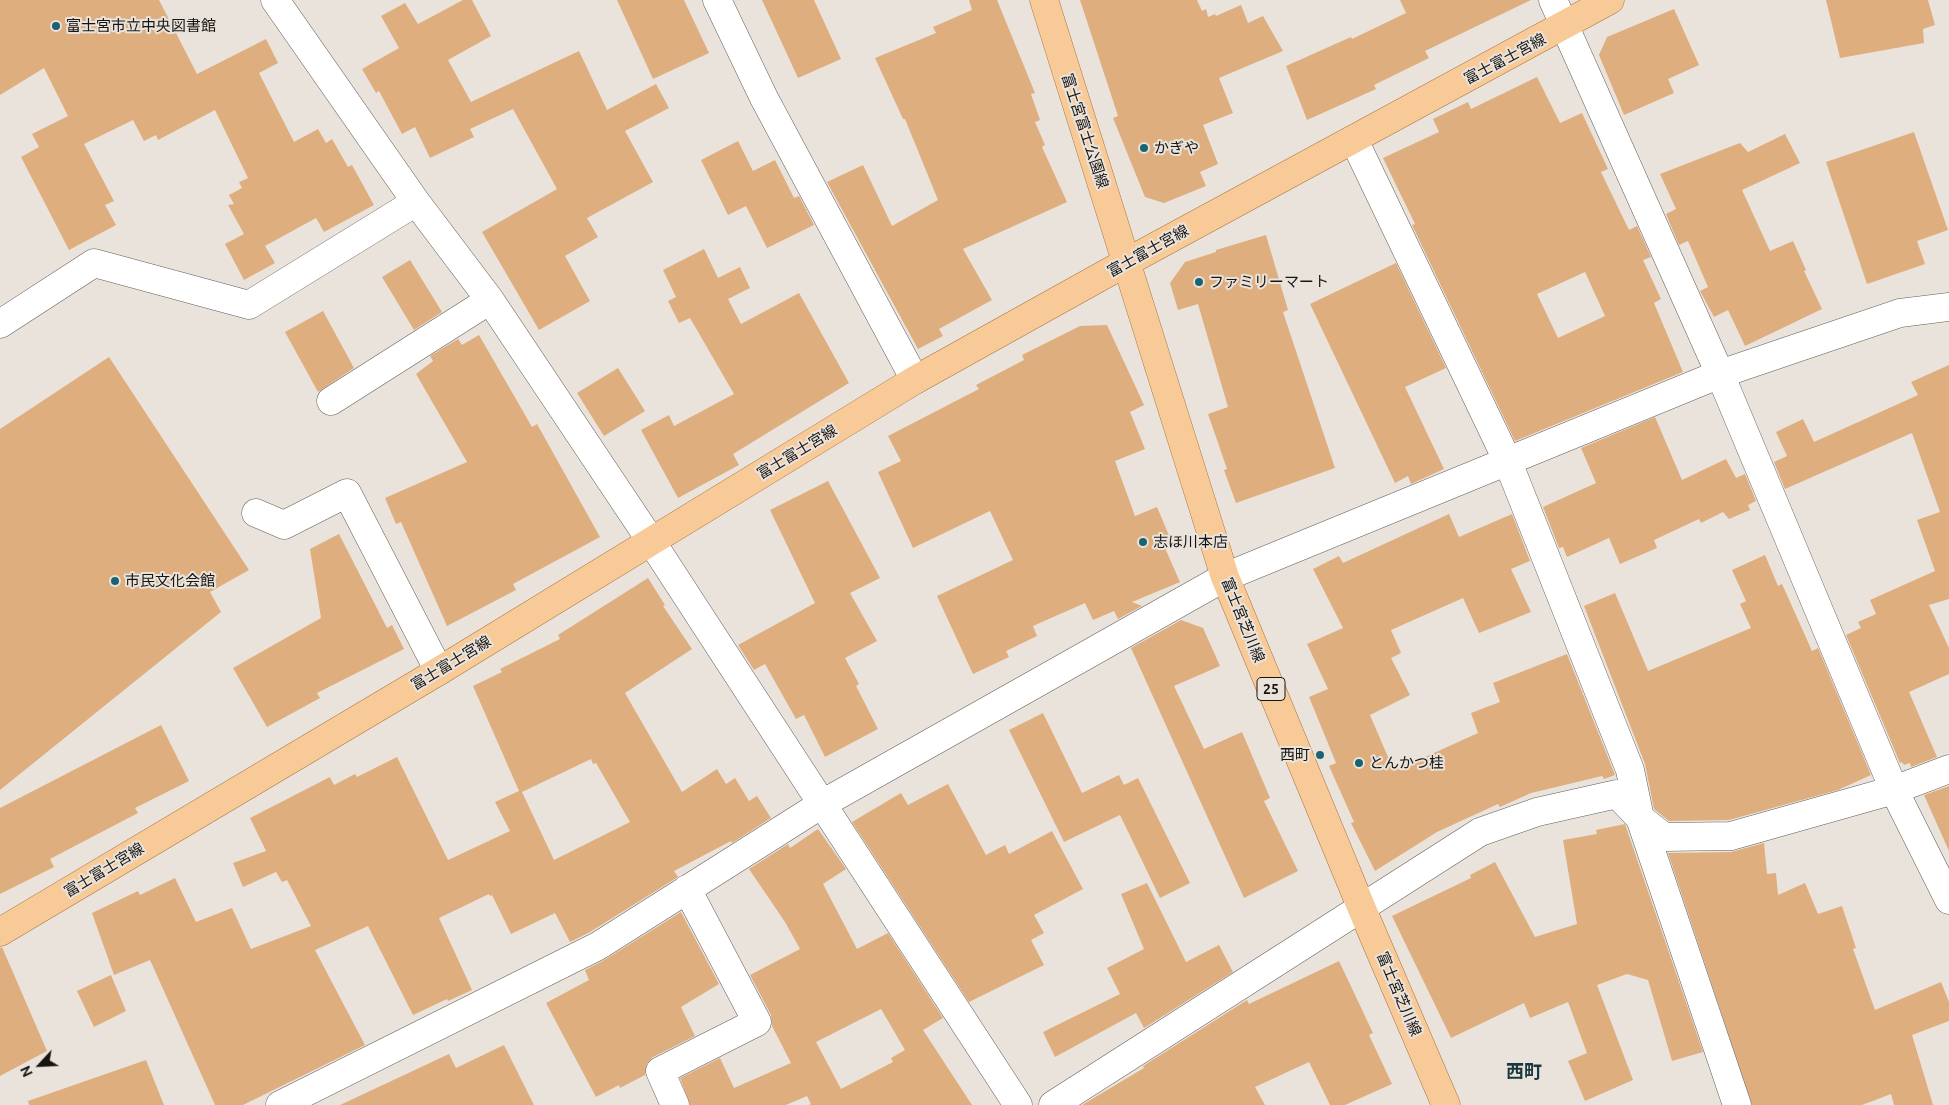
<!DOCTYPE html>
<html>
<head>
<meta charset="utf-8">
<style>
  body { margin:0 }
  #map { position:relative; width:1949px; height:1105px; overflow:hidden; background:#eae3dc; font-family:Ubuntu,sans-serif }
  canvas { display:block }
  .north { position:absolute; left:15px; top:1040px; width:50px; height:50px; -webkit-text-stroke:4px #eae3dc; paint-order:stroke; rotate:245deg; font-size:14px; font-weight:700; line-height:20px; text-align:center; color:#171512 }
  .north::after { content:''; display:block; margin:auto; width:18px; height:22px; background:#171512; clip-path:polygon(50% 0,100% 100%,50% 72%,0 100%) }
</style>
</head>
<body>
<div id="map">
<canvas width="1949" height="1105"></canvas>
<div class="north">N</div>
</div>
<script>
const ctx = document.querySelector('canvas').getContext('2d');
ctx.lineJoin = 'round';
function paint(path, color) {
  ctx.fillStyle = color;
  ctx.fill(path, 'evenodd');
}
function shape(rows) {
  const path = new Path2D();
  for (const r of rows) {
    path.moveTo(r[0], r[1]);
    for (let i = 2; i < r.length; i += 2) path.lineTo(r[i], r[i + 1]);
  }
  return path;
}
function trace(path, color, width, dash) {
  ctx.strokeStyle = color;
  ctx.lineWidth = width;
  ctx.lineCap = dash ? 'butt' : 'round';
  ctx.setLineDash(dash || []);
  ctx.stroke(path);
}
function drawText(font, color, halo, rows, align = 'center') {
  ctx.font = font + ' Ubuntu,"Noto Sans JP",sans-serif';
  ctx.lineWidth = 4;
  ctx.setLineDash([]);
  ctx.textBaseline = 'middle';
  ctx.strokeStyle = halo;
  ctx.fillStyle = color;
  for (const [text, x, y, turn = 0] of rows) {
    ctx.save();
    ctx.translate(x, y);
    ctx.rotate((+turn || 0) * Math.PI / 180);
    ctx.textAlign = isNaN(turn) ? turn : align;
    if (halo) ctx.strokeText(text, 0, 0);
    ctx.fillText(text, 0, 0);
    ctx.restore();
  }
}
const building = shape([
  [0,0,159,0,197,74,266,39,278,63,259,73,294,142,318,129,326,143,332,139,348,167,352,165,374,205,324,232,316,218,265,246,275,263,244,280,225,244,244,234,228,205,234,204,229,195,242,188,239,182,248,178,215,110,158,140,156,135,144,141,133,120,84,144,114,201,105,205,116,225,69,250,21,157,39,147,32,134,68,116,44,68,0,95],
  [463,0,472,0,491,36,448,60,471,102,579,51,607,110,656,84,669,108,625,131,653,182,587,218,598,237,565,256,590,301,539,330,482,232,557,189,513,109,470,129,474,137,430,158,415,127,402,134,379,91,376,93,362,69,399,48,381,16,405,3,418,24],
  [617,0,684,0,709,53,653,79],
  [762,0,814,0,841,59,798,78],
  [969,0,997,0,1035,93,1031,94,1040,120,1035,122,1045,145,1042,147,1067,202,963,249,992,300,939,329,943,336,918,349,827,182,863,165,892,226,938,200,905,119,903,119,875,58,936,33,933,27,972,10],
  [1080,0,1197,0,1202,11,1206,9,1208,17,1215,14,1216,16,1241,5,1248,23,1263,16,1283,51,1219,78,1233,113,1203,125,1218,164,1200,172,1206,186,1164,203,1145,197,1113,118,1118,116],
  [1400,0,1531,0,1425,51,1429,58,1374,85,1376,89,1307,120,1286,66,1351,37,1352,39,1406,13],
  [1826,0,1928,0,1935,25,1923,29,1924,43,1840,58],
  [1674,9,1699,65,1668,79,1674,93,1624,115,1599,55,1607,37],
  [1537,77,1560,123,1582,113,1608,169,1601,172,1629,230,1637,226,1651,257,1643,260,1661,299,1654,303,1683,372,1515,441,1412,225,1415,224,1383,158,1439,132,1433,119,1468,102,1471,109],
  [1585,272,1605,316,1558,338,1537,294],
  [1914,132,1948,230,1917,241,1925,264,1867,284,1826,162],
  [1785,134,1800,163,1742,190,1770,251,1793,241,1806,270,1804,271,1822,309,1745,346,1728,310,1714,317,1700,291,1708,287,1688,241,1679,245,1666,214,1676,209,1660,174,1740,143,1748,152],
  [738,141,753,171,775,160,794,198,799,196,814,225,767,248,746,206,728,215,701,160],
  [1266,235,1288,310,1283,312,1335,468,1236,503,1224,470,1227,469,1208,414,1228,407,1198,304,1178,310,1170,283,1185,262,1216,252,1216,250],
  [704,249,718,278,740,267,750,288,728,299,741,324,799,293,849,383,733,454,739,465,678,498,641,430,669,415,674,426,734,394,690,318,679,323,668,301,676,297,663,270],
  [410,260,442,312,414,330,382,277],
  [1396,263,1446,368,1405,387,1444,469,1411,484,1408,476,1395,483,1310,304],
  [323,311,354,368,318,392,285,332],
  [1107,325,1144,405,1130,412,1145,449,1115,461,1135,516,1157,507,1173,545,1165,548,1180,582,1132,602,1142,606,1118,619,1114,611,1093,620,1085,603,1033,626,1037,636,1006,651,1009,657,973,674,937,596,1013,560,990,511,913,548,878,472,901,461,888,436,979,389,976,385,1024,360,1022,355,1080,326],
  [479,335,532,427,537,424,600,537,513,584,516,590,447,626,401,522,396,524,385,498,467,462,416,374,433,361,430,356,458,339,462,345],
  [109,357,249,570,210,592,221,612,0,790,0,429],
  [1949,365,1949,599,1929,605,1949,648,1949,674,1909,692,1937,757,1911,767,1910,763,1904,765,1902,762,1900,763,1846,635,1861,628,1858,622,1876,614,1870,600,1935,571,1917,520,1940,512,1912,433,1785,489,1774,462,1787,456,1776,432,1803,419,1814,442,1918,395,1911,382],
  [618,368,645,411,604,436,577,393],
  [1655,417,1682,480,1726,459,1736,478,1745,474,1756,501,1748,505,1750,510,1729,519,1723,512,1701,523,1699,519,1654,540,1657,548,1620,564,1609,538,1567,557,1563,547,1559,548,1543,507,1596,483,1581,448],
  [828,481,880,578,850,593,877,641,845,658,859,684,856,686,878,729,825,757,804,715,796,719,765,664,754,670,738,645,815,603,770,510],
  [1449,514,1459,537,1512,514,1530,561,1511,569,1531,612,1479,633,1463,598,1391,630,1401,653,1391,658,1410,695,1370,715,1394,771,1478,733,1471,713,1500,702,1493,683,1567,654,1615,775,1604,779,1602,776,1531,793,1500,807,1498,804,1437,832,1375,871,1351,823,1354,822,1329,766,1336,763,1309,697,1328,689,1307,644,1343,628,1313,569,1339,556,1343,563],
  [339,534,387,628,392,625,404,649,317,693,320,698,267,727,233,668,321,618,310,549],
  [1765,555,1778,586,1782,584,1812,651,1818,648,1871,775,1838,790,1729,820,1669,821,1654,809,1645,764,1584,606,1615,593,1648,671,1751,628,1740,604,1746,601,1732,570],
  [648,578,665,605,663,606,692,649,625,693,682,792,717,769,726,784,735,778,749,801,757,796,771,818,732,843,731,841,674,871,678,877,590,932,570,942,555,913,511,934,492,895,490,896,489,894,439,918,472,990,448,1001,447,999,413,1015,368,926,315,950,365,1045,243,1105,215,1105,150,960,114,975,92,913,138,891,140,895,175,878,196,922,232,908,251,949,311,926,287,880,282,882,276,872,243,887,233,863,266,851,250,818,330,777,334,785,355,774,357,777,397,757,448,860,510,831,495,802,519,791,473,686,502,672,500,669,560,639,558,635],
  [591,759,593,764,596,763,630,822,554,860,522,792],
  [1181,620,1203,628,1220,666,1174,686,1204,749,1242,732,1270,798,1264,801,1298,871,1244,898,1131,648],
  [1043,713,1082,793,1119,775,1124,785,1138,778,1190,883,1160,898,1120,815,1064,842,1009,730],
  [161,725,189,781,135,808,138,813,50,859,54,867,0,894,0,808],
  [948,784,986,855,1005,845,1009,854,1052,831,1083,889,1034,915,1044,933,1031,940,1044,965,969,1002,852,822,901,793,908,805],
  [1949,786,1949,851,1924,795],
  [1625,824,1703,1052,1672,1061,1648,980,1627,974,1597,985,1633,1080,1585,1101,1568,1061,1587,1053,1568,1002,1530,1018,1524,1003,1451,1038,1392,916,1471,878,1470,875,1495,862,1535,937,1577,924,1563,840,1597,834,1596,830],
  [818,829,846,869,823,884,857,949,888,933,943,1018,923,1030,972,1105,809,1105,811,1104,807,1096,786,1105,690,1105,680,1078,720,1058,734,1088,791,1063,772,1026,771,1015,750,975,800,949,785,922,749,869,788,844,790,848],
  [881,1009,905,1050,891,1058,893,1062,841,1089,816,1042],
  [1764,843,1767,874,1776,873,1778,895,1805,883,1818,914,1842,906,1856,948,1853,949,1875,1010,1941,982,1949,1002,1949,1021,1912,1035,1933,1105,1894,1105,1891,1094,1862,1105,1752,1105,1668,853,1731,852],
  [1147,883,1186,962,1219,945,1233,972,1144,1028,1136,1013,1055,1057,1043,1032,1120,994,1107,968,1144,949,1121,894],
  [681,912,719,984,681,1007,695,1036,653,1057,647,1063,645,1075,620,1088,619,1085,596,1097,546,1003,589,980,585,970,606,959],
  [2,947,47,1051,0,1076,0,948],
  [1339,961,1373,1033,1369,1035,1392,1084,1345,1105,1330,1105,1309,1062,1255,1087,1265,1105,1082,1105,1144,1068,1143,1066,1247,1000,1249,1004],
  [111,975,126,1011,94,1027,77,991],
  [504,1045,534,1105,340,1105,449,1054,456,1068],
  [146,1060,164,1105,29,1105,28,1101]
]);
const minor = shape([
  [275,0,416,202,490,300,651,541,1018,1105],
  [717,0,764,98,915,380],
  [1553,0,1720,374,1894,790,1949,900],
  [1354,140,1508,462,1630,770,1640,818,1737,1105],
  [0,324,94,263,249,305,416,202],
  [331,401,490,300],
  [256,513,284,525,347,493,439,671],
  [280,1105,598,946,822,804,1225,577,1720,374,1900,313,1949,307],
  [675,1105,660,1071,757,1022,687,889],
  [1053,1105,1480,832,1537,812,1617,794,1640,818,1664,837,1731,836,1894,790,1949,769]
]);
const major = shape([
  [1044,0,1225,577,1362,909,1446,1105],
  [0,932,439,671,915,380,1127,262,1610,0]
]);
const markers = [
  [56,26,5,"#1b6372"],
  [1144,148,5,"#1b6372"],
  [1199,282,5,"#1b6372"],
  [1143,542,5,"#1b6372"],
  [115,581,5,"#1b6372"],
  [1320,755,5,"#1b6372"],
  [1359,763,5,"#1b6372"]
];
const shields = [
  [1271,689,28]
];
const shieldNames = [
  ["25",1271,689]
];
const poiNames = [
  ["富士宮市立中央図書館",66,26],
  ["かぎや",1154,148],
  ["ファミリーマート",1209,282],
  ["志ほ川本店",1153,542],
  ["市民文化会館",125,581],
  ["西町",1310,755,"right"],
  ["とんかつ桂",1369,763]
];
const streetNames = [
  ["富士富士宮線",1505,59,-28],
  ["富士宮富士公園線",1085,131,72],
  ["富士富士宮線",1148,251,-29],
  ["富士富士宮線",797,452,-31],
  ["富士宮芝川線",1243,620,68],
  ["富士富士宮線",451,663,-31],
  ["富士富士宮線",104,870,-31],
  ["富士宮芝川線",1399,994,67]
];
const quarterNames = [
  ["西町",1524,1072]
];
paint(building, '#dfae7e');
trace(minor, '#635d57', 29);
trace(major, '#a7733d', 29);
trace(minor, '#fff', 28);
trace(major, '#f8ca98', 28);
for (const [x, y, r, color] of markers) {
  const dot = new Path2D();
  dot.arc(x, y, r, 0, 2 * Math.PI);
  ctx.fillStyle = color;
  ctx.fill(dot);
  trace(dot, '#eae3dc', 2);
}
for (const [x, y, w] of shields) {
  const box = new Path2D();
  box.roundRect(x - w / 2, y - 11.5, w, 23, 4);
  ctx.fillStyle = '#eae3dc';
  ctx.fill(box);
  trace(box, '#171512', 1);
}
drawText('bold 14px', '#171512', null, shieldNames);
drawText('15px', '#171512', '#eae3dc', poiNames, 'left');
drawText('15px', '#171512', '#eae3dc', streetNames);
drawText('bold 18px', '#193940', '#eae3dc', quarterNames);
</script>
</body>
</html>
